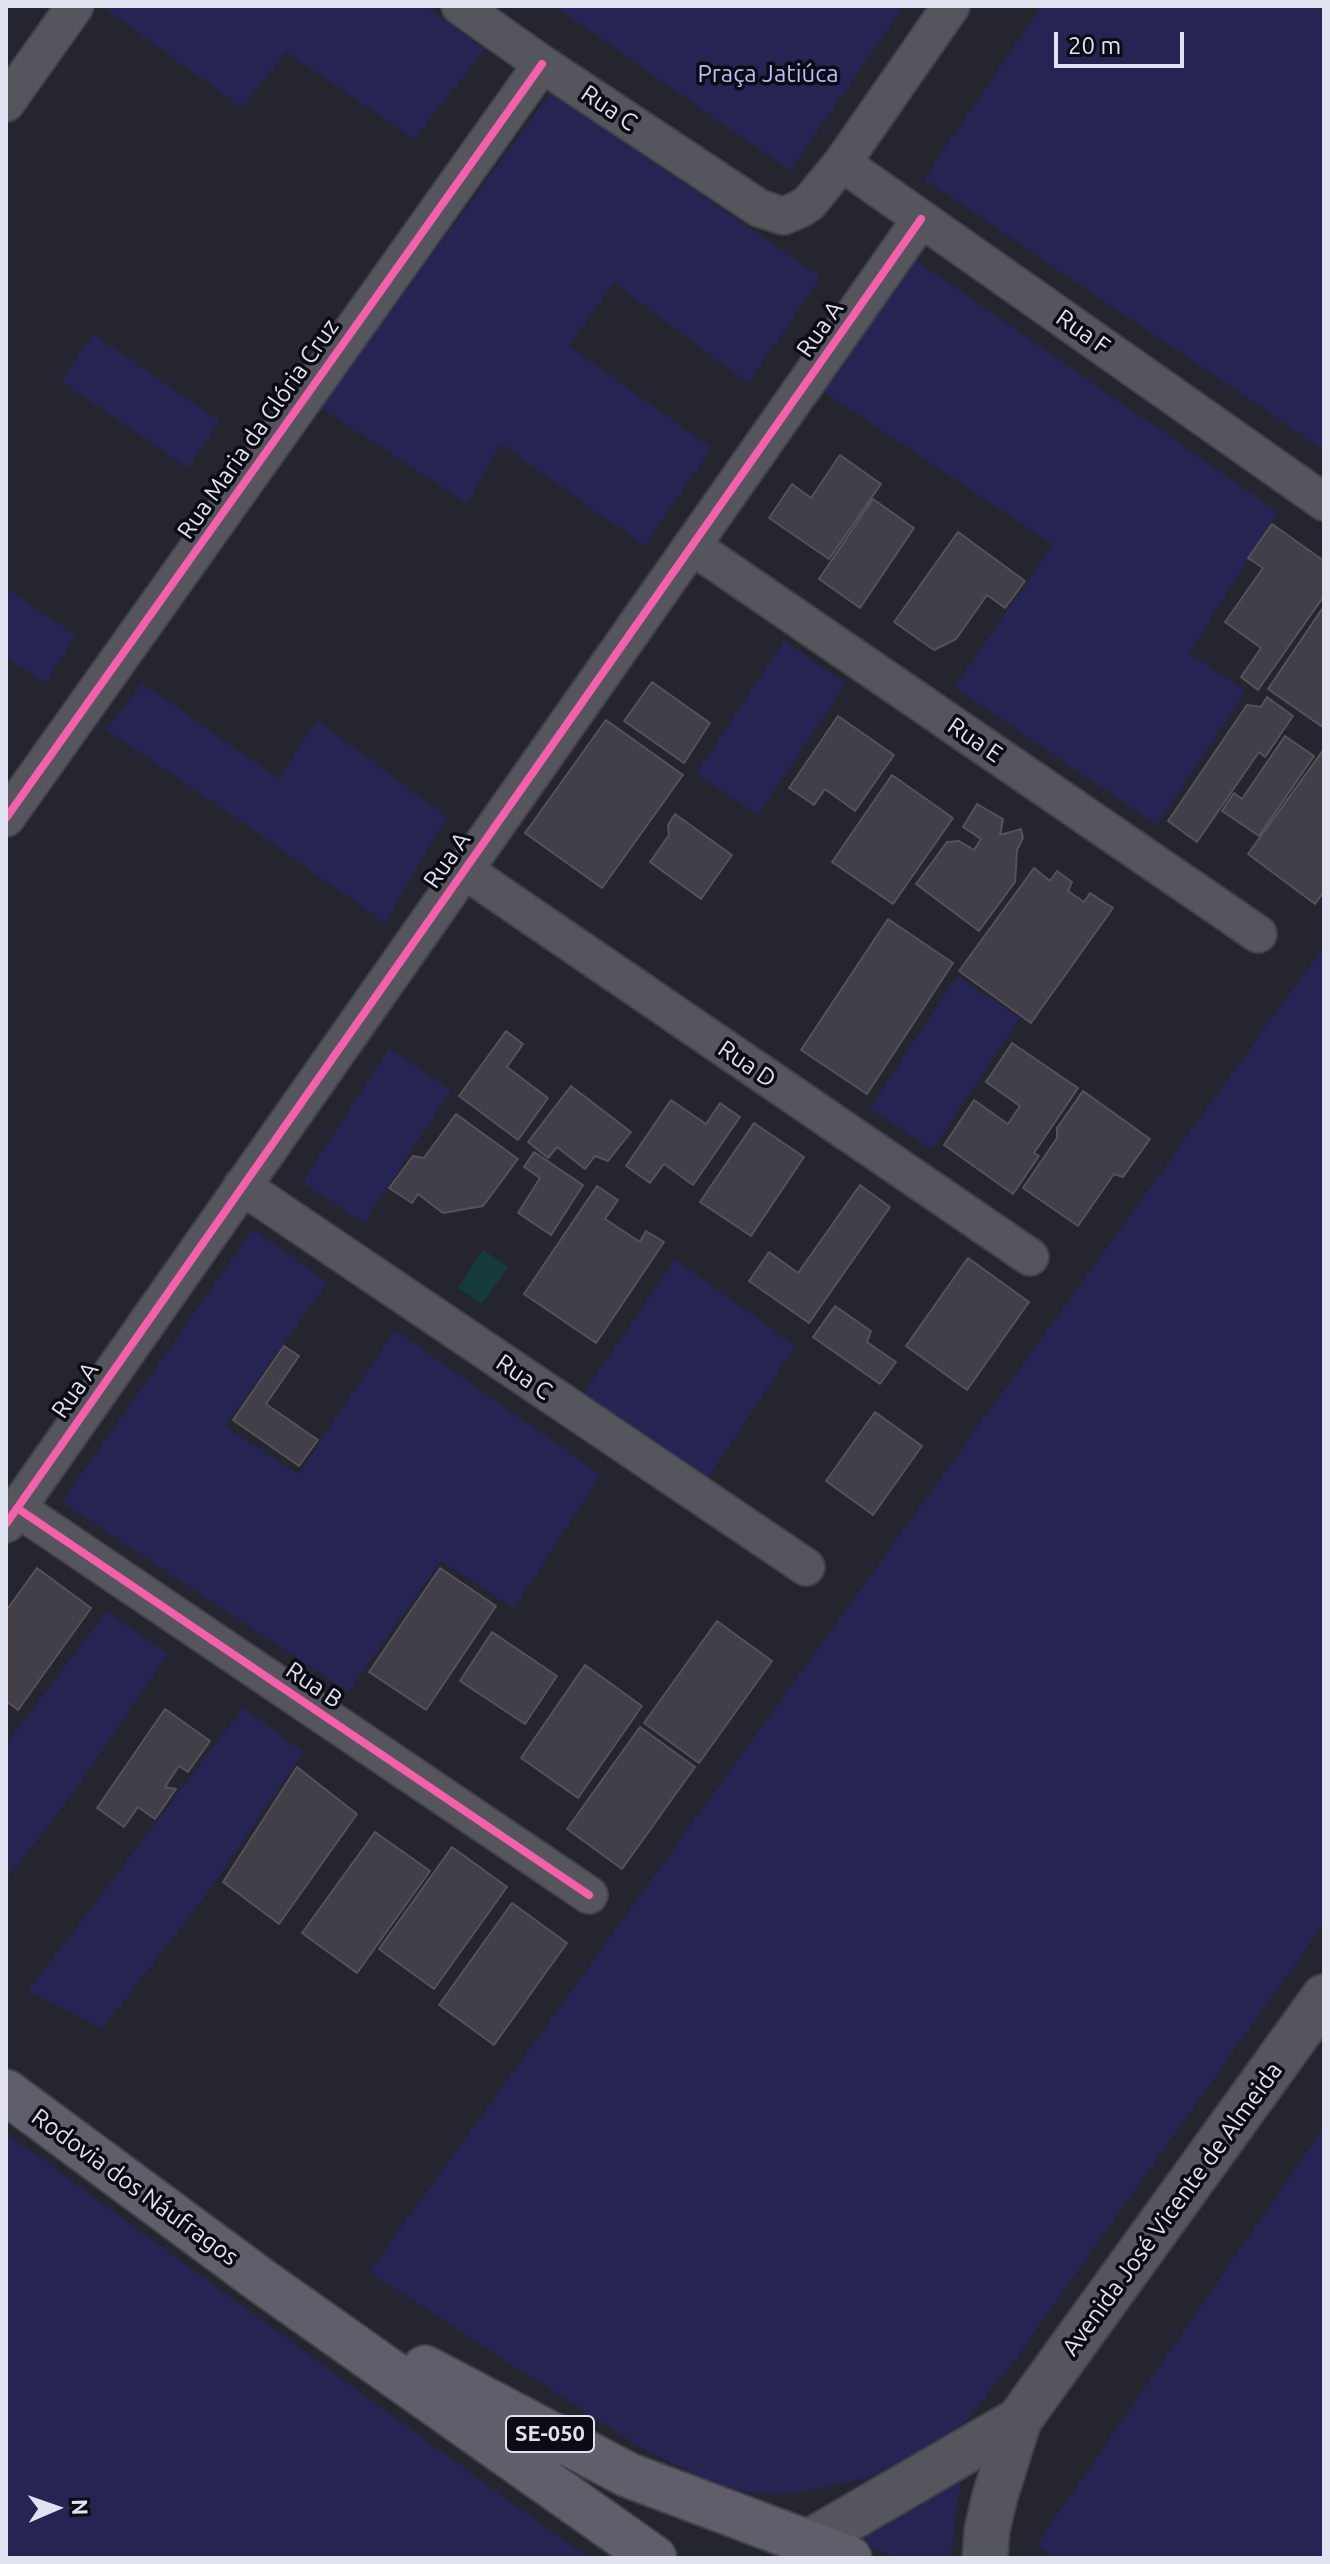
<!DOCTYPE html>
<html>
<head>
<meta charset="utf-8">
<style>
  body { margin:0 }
  #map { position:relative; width:1330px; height:2564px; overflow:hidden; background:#25252f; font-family:Ubuntu,sans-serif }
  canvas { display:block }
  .frame { position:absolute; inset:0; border:8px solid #e1e2f0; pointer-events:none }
  .north { position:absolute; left:16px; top:2468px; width:80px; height:80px; -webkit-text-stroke:6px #0b0b14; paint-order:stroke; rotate:88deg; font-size:22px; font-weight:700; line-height:32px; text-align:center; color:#e1e2f0 }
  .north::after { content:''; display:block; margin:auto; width:28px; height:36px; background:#e1e2f0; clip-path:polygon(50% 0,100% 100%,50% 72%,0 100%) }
  .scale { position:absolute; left:1054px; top:32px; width:130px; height:36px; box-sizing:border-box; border:4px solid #e1e2f0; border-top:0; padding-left:10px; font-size:24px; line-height:28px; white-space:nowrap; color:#e1e2f0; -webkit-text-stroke:6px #0b0b14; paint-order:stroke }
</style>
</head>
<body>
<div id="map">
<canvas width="1330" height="2564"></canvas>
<div class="frame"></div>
<div class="north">N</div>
<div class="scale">20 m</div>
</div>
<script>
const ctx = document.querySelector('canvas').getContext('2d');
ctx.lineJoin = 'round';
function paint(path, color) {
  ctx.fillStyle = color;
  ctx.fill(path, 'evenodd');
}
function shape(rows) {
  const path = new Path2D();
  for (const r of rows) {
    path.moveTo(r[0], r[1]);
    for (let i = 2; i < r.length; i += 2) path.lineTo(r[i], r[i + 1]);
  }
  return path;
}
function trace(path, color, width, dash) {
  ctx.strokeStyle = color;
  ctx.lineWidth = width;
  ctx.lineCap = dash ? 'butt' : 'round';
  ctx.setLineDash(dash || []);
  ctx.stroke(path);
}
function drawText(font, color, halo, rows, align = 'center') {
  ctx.font = font + ' Ubuntu,sans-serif';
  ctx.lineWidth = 7;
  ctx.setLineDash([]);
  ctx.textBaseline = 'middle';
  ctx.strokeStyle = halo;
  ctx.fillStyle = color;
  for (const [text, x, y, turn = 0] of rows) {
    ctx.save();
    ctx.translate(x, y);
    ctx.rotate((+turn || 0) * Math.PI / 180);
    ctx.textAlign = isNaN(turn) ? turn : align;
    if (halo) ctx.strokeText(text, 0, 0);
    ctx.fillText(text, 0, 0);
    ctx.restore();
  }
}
const green = shape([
  [108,6,426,6,485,49,414,139,286,52,242,108,106,9],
  [554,6,904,6,790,171],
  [1041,6,1324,6,1324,450,924,179],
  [551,92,821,277,748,383,614,283,569,346,711,448,645,546,501,444,467,504,320,407],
  [913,258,1278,512,1189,653,1246,691,1157,825,954,687,1053,545,820,389],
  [93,334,220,421,188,468,61,381],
  [6,588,76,636,45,683,6,657],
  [784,641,846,683,758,815,696,774],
  [142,683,279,779,317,720,447,817,385,923,248,826,106,730],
  [1324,946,1324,1923,1014,2361,957,2432,914,2457,868,2478,785,2495,750,2493,707,2480,638,2446,369,2272],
  [957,976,1020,1018,932,1150,870,1109],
  [389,1049,451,1090,364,1223,302,1182],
  [253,1229,328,1282,225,1426,298,1474,395,1330,601,1475,514,1608,441,1561,348,1692,62,1502],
  [675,1259,795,1346,708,1478,582,1396],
  [107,1611,168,1654,71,1796,6,1880,6,1744],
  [243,1708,304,1752,207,1894,102,2029,28,1991],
  [1324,2127,1324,2558,1053,2558,1037,2544],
  [6,2133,490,2487,589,2558,6,2558],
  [961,2480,950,2558,900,2558,854,2542]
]);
const water = shape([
  [483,1250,508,1267,482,1304,458,1288]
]);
const building = shape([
  [840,455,881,484,829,559,769,518,792,484,811,498,840,455],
  [873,499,914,528,860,608,819,579,873,499],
  [1272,524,1324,561,1324,596,1258,690,1241,677,1261,648,1225,622,1263,568,1248,558,1272,524],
  [958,532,1025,581,1005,608,987,595,956,639,934,650,894,622,958,532],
  [1324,606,1324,728,1268,689,1324,606],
  [652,682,710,723,684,763,624,721,652,682],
  [1267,697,1293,716,1265,757,1259,752,1197,842,1168,821,1247,705,1261,707,1267,697],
  [838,716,894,755,855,811,825,789,814,805,789,788,838,716],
  [606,720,683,775,602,888,525,833,606,720],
  [1285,736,1314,756,1259,836,1222,811,1234,793,1242,799,1285,736],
  [1324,749,1324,891,1315,904,1248,854,1324,749],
  [892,775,953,818,893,904,832,862,892,775],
  [977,804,1003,819,1000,835,1021,829,1023,838,1017,850,1015,882,979,931,916,884,947,842,959,841,974,850,981,839,963,827,977,804],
  [675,814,732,855,701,899,650,862,669,835,668,825,675,814],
  [1034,868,1050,881,1057,871,1072,882,1068,891,1084,902,1090,893,1113,908,1031,1023,959,971,1034,868],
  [888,919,953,963,867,1094,801,1050,888,919],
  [506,1031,523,1044,507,1067,548,1098,518,1140,459,1096,506,1031],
  [1012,1043,1078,1088,1034,1153,1039,1156,1013,1194,944,1145,974,1100,1008,1124,1020,1106,986,1082,1012,1043],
  [571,1086,631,1132,608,1161,595,1156,585,1169,557,1147,548,1158,528,1142,571,1086],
  [1083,1091,1150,1139,1123,1177,1114,1174,1078,1226,1023,1188,1057,1138,1057,1128,1083,1091],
  [671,1100,706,1124,720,1103,740,1117,693,1185,664,1164,650,1183,626,1166,671,1100],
  [456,1114,518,1159,483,1206,443,1213,418,1194,412,1203,389,1188,413,1156,424,1158,456,1114],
  [754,1123,804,1157,751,1236,700,1202,754,1123],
  [534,1152,583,1185,551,1235,518,1213,540,1178,524,1167,534,1152],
  [860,1185,890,1207,809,1323,749,1281,769,1252,798,1273,860,1185],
  [597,1186,618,1200,605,1219,640,1242,646,1231,664,1242,596,1343,524,1294,597,1186],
  [968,1258,1029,1302,967,1390,906,1346,968,1258],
  [835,1306,871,1331,867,1342,896,1362,880,1384,813,1337,835,1306],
  [284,1346,299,1356,266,1404,318,1440,299,1466,233,1420,284,1346],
  [875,1412,922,1446,873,1515,826,1481,875,1412],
  [37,1568,91,1608,18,1710,6,1701,6,1611,37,1568],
  [440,1568,496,1606,426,1710,369,1672,440,1568],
  [717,1621,772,1661,699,1763,644,1723,717,1621],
  [492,1632,557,1676,525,1724,460,1681,492,1632],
  [585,1665,642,1706,578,1798,521,1758,585,1665],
  [165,1709,210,1741,188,1772,179,1766,165,1787,176,1789,155,1819,138,1807,124,1827,97,1808,165,1709],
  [640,1727,695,1767,622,1869,567,1829,640,1727],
  [297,1767,357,1814,279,1924,223,1882,297,1767],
  [375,1832,430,1871,357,1973,302,1933,375,1832],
  [452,1847,507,1887,434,1989,379,1949,452,1847],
  [512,1903,567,1943,494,2045,439,2005,512,1903]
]);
const street = shape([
  [460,6,542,64,759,208,783,216,800,209,809,203,842,163,951,6],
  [6,103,75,6],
  [842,163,1324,502],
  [692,546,1258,934],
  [6,818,542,64],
  [464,870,1030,1257],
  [242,1186,806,1567],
  [17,1508,589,1895],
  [6,1524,921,219]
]);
const secondary = shape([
  [809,2542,1019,2420],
  [985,2558,987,2530,995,2496,1019,2420,1324,1997]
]);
const primary = shape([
  [6,2092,263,2282,654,2558],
  [425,2368,628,2475,849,2558]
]);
const cycleway = shape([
  [6,818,542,64],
  [17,1508,589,1895],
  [6,1524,921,219]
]);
const shields = [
  [550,2434,88]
];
const shieldNames = [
  ["SE-050",550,2434]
];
const parkNames = [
  ["Praça Jatiúca",768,74]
];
const streetNames = [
  ["Rua C",609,108,34],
  ["Rua A",820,329,-55],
  ["Rua F",1083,332,35],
  ["Rua Maria da Glória Cruz",258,429,-55],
  ["Rua E",975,740,34],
  ["Rua A",447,860,-55],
  ["Rua D",747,1064,34],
  ["Rua C",524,1377,34],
  ["Rua A",75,1390,-55],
  ["Rua B",314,1685,34],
  ["Rodovia dos Náufragos",135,2187,36],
  ["Avenida José Vicente de Almeida",1172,2209,-54]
];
paint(green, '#262452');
paint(water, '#163b3d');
paint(building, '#423f48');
trace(building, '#55525a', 2);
trace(street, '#41414a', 40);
trace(secondary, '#41414a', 48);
trace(primary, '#41414a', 48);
trace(street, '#54555d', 36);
trace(secondary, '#54555d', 44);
trace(primary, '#5f5e6a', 44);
trace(cycleway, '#f560ab', 8);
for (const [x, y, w] of shields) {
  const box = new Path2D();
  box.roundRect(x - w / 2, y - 18, w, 36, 6);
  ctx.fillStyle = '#0b0b14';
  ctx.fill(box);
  trace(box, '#e1e2f0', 2);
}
drawText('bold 22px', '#e1e2f0', null, shieldNames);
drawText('24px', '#b9bdfa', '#0b0b14', parkNames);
drawText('24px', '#e1e2f0', '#0b0b14', streetNames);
</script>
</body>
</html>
